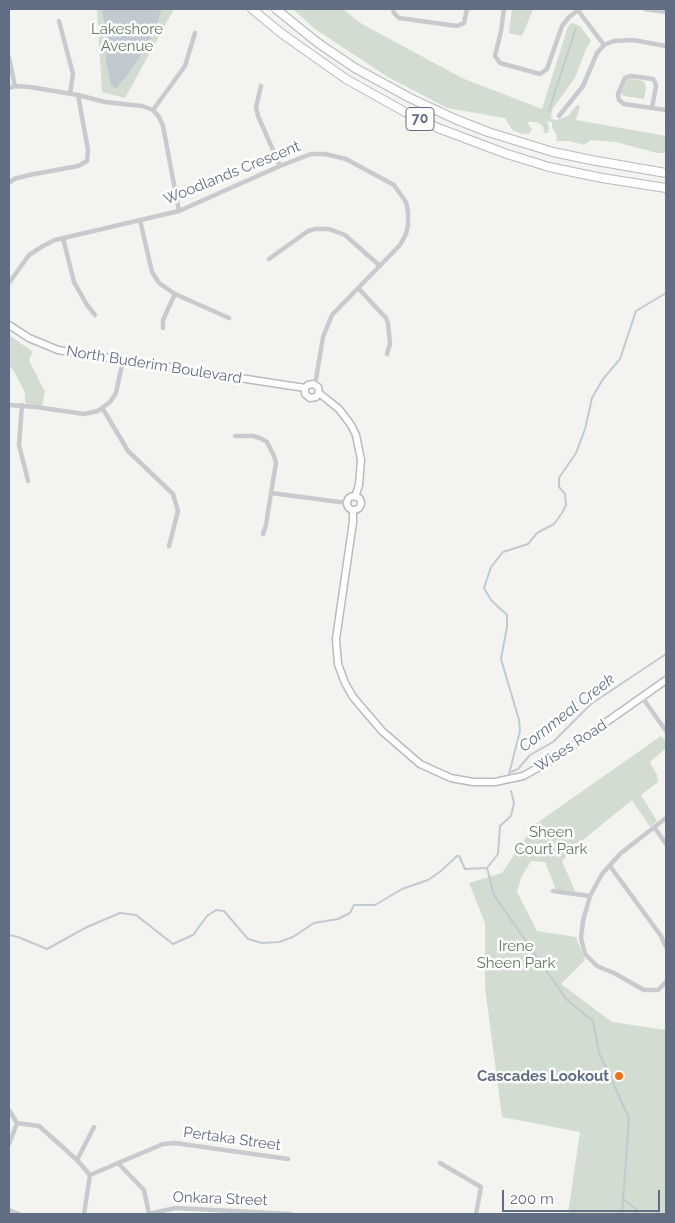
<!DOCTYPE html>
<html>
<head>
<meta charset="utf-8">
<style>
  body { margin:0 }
  #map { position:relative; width:675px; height:1223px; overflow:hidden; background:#f3f4ef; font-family:Raleway,sans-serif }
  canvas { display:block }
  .frame { position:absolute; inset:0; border:10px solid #616d83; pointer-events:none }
  .scale { position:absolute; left:502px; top:1190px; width:158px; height:22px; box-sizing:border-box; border:2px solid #616d83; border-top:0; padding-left:6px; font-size:15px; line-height:18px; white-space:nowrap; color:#616d83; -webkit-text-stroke:4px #fff; paint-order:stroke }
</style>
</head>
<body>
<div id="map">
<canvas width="675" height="1223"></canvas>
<div class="frame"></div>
<div class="scale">200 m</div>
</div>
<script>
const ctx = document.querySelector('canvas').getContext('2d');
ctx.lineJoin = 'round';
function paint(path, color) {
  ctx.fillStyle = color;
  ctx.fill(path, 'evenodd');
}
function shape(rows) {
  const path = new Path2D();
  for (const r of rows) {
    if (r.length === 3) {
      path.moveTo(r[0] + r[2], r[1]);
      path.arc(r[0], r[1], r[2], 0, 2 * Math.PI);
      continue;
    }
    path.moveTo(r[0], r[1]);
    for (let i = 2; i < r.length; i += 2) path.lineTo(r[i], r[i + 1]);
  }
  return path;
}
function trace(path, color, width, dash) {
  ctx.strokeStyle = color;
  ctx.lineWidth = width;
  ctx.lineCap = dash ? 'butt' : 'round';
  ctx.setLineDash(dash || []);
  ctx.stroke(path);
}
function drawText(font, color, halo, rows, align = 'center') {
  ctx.font = font + ' Raleway,sans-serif';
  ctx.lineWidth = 5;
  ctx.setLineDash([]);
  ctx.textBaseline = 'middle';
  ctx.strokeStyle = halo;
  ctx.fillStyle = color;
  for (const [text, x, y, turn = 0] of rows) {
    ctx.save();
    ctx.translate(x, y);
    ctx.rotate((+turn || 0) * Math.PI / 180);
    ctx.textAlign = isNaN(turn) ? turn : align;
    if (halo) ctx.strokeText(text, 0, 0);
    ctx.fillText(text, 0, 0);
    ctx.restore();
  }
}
const green = shape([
  [97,9,174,9,125,98,102,92],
  [293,9,343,9,362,24,462,78,542,109,568,26,572,23,580,26,591,41,586,49,575,78,553,108,551,115,552,119,557,120,568,116,577,105,580,106,576,120,666,136,666,153,657,153,616,142,591,140,584,145,569,141,556,141,557,136,552,127,552,122,547,121,549,128,548,133,544,133,543,126,537,122,527,122,532,130,528,134,522,134,512,130,505,118,447,108,388,77,315,29],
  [512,9,533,9,523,34,521,36,509,33],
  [631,79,644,81,646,88,644,99,624,96,621,93,627,80],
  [9,335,33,352,29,360,45,392,42,406,25,403,25,393,14,371,9,366],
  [661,736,666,742,666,748,650,762,657,775,658,782,641,795,657,821,650,827,632,800,578,844,562,861,575,891,556,890,545,862,531,861,521,878,517,892,537,931,576,937,585,960,561,984,612,1022,666,1030,666,1214,568,1214,580,1132,502,1117,485,987,485,923,469,883,502,873,534,825]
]);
const water = shape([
  [102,9,162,9,150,41,126,77,116,88,111,85,106,61,107,39]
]);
const stream = shape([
  [549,110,576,28],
  [511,772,518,769,530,755,553,742,591,704,666,654],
  [509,774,520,731,519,720,501,659,507,627,507,615,491,600,484,588,491,567,503,552,528,544,537,533,554,524,562,513,566,505,565,494,559,487,559,478,576,453,585,429,592,398,603,379,620,359,636,311,666,293],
  [487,868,494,895,566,999,593,1021,599,1053,629,1118,622,1214],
  [9,935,18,937,47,949,87,927,120,913,136,915,173,944,193,935,207,916,216,910,224,911,248,939,262,943,279,942,293,937,314,923,338,919,350,913,354,905,375,905,402,889,428,880,441,871,457,856,459,856,465,869,487,868,498,854,500,826,511,816,514,803,511,791],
  [622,1198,636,1209,636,1214]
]);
const street = shape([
  [393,9,394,13,399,18,457,26,464,23,467,9],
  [504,9,501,31,495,56,500,63,540,74,547,69,562,26,569,17,577,11],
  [577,9,604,45],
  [645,9,666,12],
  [59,21,73,74,70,94],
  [9,58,15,86],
  [261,86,256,107,258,116,280,166],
  [9,88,15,86,30,87,78,95,105,102,142,106,153,110,159,117,163,126,179,211],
  [652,108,656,86,655,82,653,79,631,76,625,78,618,94,619,100,624,104,666,110],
  [153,110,185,66,195,33],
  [559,116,583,86,597,53,604,45,614,41,633,40,666,46],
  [9,183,14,179,29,175,78,166,87,161,88,150,78,95],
  [140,220,152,272,159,283,175,294,229,318],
  [63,238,74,282,87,305,95,315],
  [269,259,308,231,315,229,329,229,345,235,380,266],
  [9,283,29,255,43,246,55,240,179,211,280,166,311,154,325,154,346,159,394,185,406,202,408,212,408,225,406,234,400,245,332,315,323,337,315,385],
  [358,288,386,318,388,323,390,344,387,354],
  [163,328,163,320,175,294],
  [9,405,36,407,84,414,98,411,110,402,116,393,123,360],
  [22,405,19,445,28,481],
  [103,409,128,451,173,494,178,511,169,546],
  [235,436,253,436,260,438,267,442,274,456,276,463,271,493,266,525,263,534],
  [271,493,347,503],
  [642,697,666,731],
  [666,818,621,853,602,874,590,896,583,921,581,938,585,954,597,966,614,973,644,990,658,990,666,982],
  [654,827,666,844],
  [610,866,661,936,666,947],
  [553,891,590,896],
  [9,1110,17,1123,39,1126,77,1160,90,1175],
  [9,1144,17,1123],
  [77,1160,94,1127],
  [118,1163,144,1190,149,1214],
  [440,1163,481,1187,476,1214],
  [90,1175,163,1144,175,1143,288,1159],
  [9,1210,19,1214],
  [84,1214,90,1175],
  [149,1214,175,1208,291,1214]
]);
const secondary = shape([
  [9,325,29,338,58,350,70,352,305,388],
  [305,388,305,394,310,398,316,397,319,393],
  [305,388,308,385,313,384,318,387,319,393],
  [319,393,339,409,351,425,356,435,361,460,359,485,355,497],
  [354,503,7],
  [353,510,353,522,336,639,338,664,345,683,353,697,382,731,420,764,451,778,473,782,495,782,523,776,554,759,666,680]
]);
const highway = shape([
  [252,9,281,33,346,79,405,112,438,128,507,154,549,167,602,178,666,188],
  [276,9,318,43,355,68,410,98,455,119,488,132,553,152,591,160,666,173]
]);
const markers = [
  [619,1076,5,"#f17213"]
];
const shields = [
  [420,119,28]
];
const shieldNames = [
  ["70",420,119]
];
const parkNames = [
  ["Lakeshore",127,29],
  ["Avenue",127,46],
  ["Sheen",551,832],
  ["Court Park",551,849],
  ["Irene",516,946],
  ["Sheen Park",516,963]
];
const streetNames = [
  ["Woodlands Crescent",232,173,-22],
  ["North Buderim Boulevard",154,365,9],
  ["Wises Road",571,746,-33],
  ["Pertaka Street",232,1139,8],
  ["Onkara Street",220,1199,2]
];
const poiNames = [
  ["Cascades Lookout",609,1076]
];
const waterNames = [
  ["Cornmeal Creek",567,713,-38]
];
paint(green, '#d2dcd0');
paint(water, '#c2cad1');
trace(stream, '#c2cad1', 2);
trace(secondary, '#b8bbc0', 9);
trace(highway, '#b8b9bd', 10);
trace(street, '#c8cace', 4.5);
trace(secondary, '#fff', 6);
trace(highway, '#fff', 8);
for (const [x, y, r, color] of markers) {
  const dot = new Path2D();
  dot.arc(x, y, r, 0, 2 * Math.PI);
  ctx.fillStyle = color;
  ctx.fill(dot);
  trace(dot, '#fff', 2);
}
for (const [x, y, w] of shields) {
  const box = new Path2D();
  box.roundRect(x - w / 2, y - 11.5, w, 23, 4);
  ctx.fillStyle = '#fff';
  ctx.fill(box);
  trace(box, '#616d83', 1);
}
drawText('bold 14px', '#616d83', null, shieldNames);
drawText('15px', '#607a60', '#fff', parkNames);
drawText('15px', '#616d83', '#fff', streetNames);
drawText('bold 15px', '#616d83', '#fff', poiNames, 'right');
drawText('italic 16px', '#617588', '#fff', waterNames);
</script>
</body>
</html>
